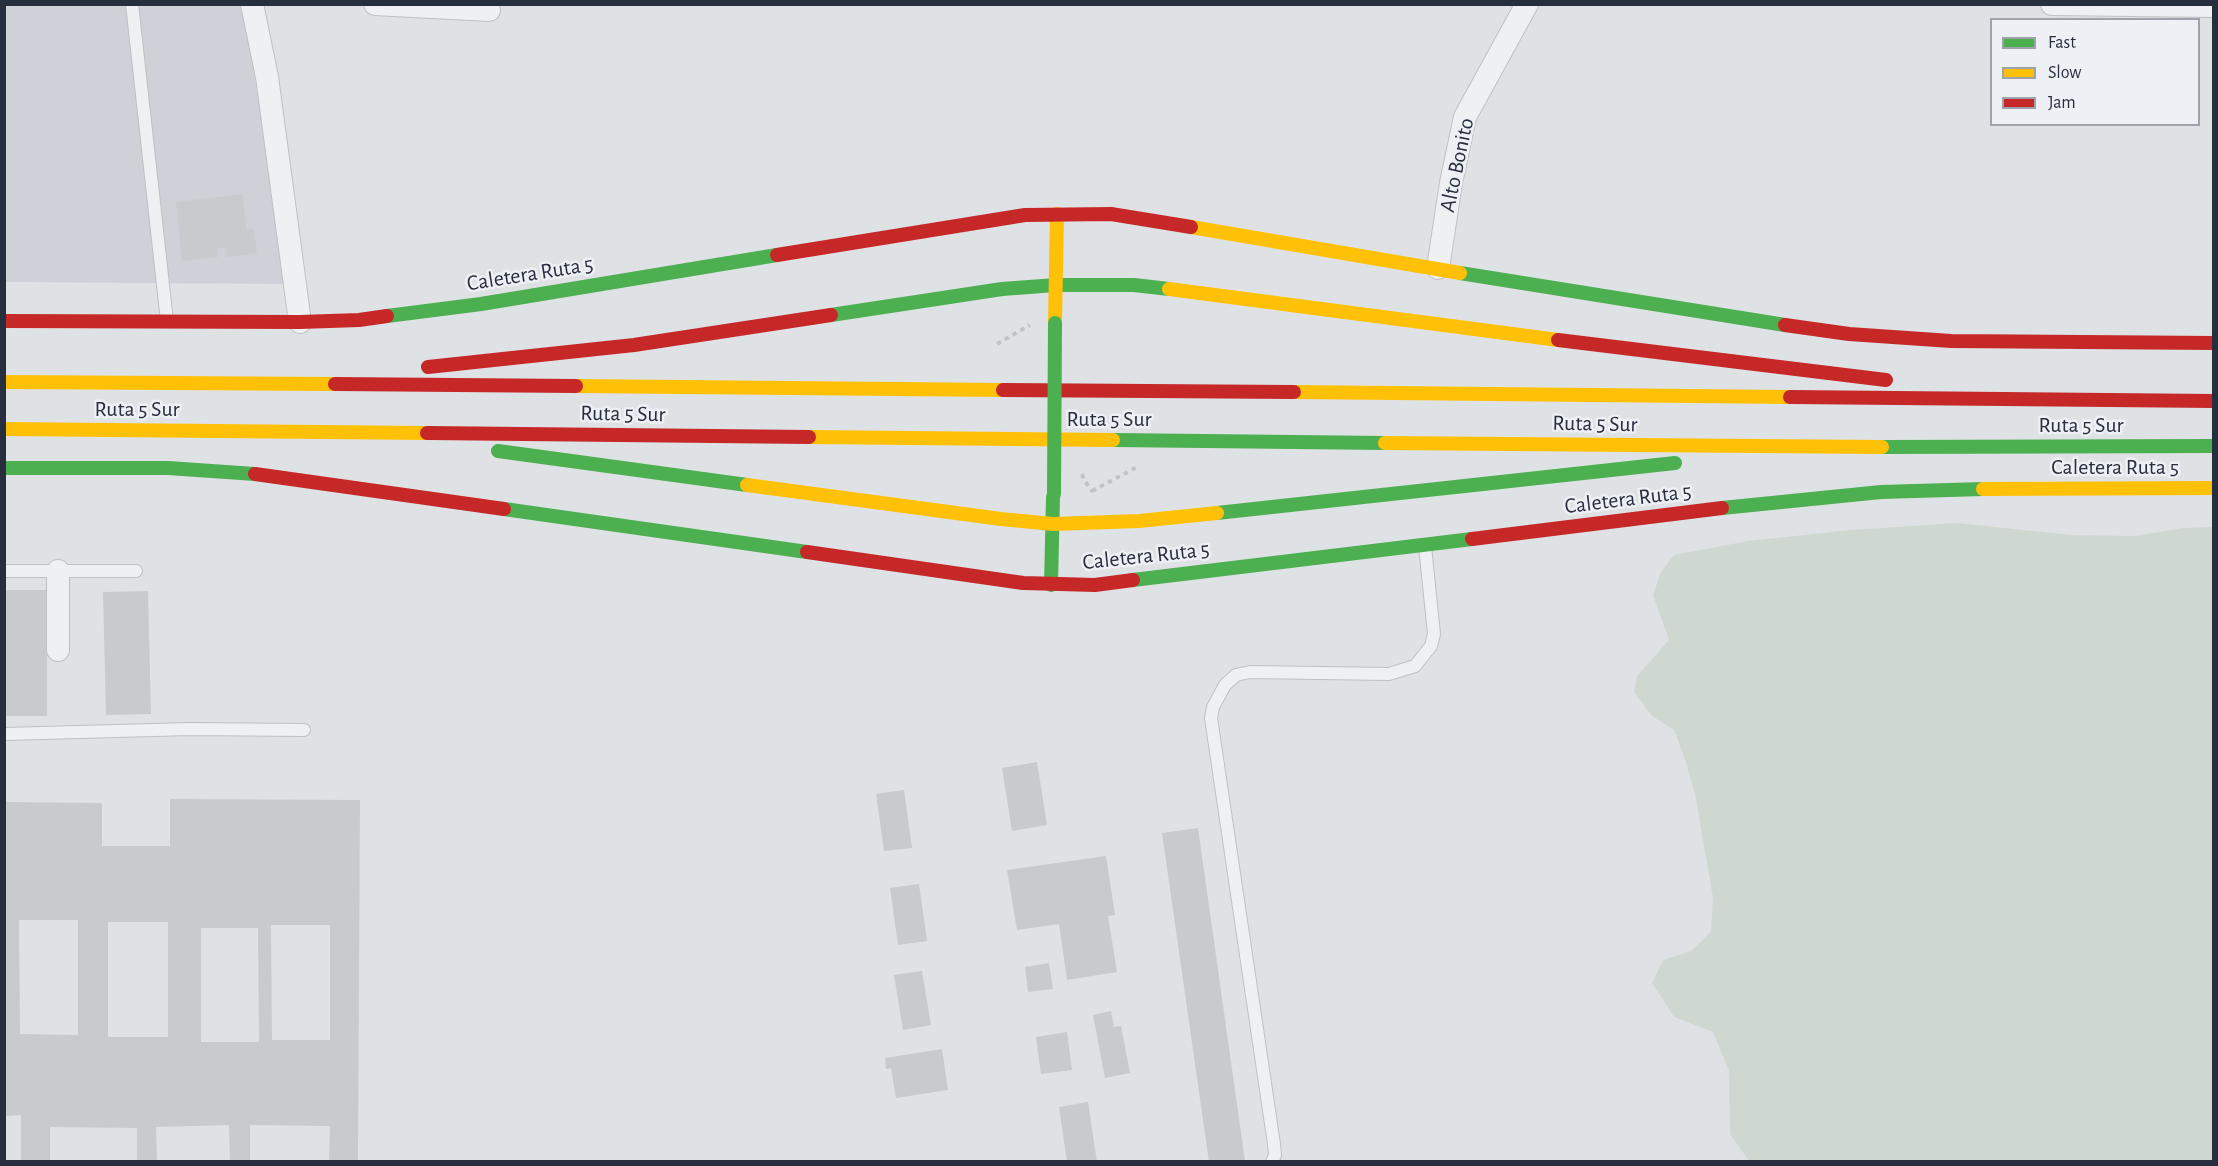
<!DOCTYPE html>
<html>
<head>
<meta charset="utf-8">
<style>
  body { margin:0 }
  #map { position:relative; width:2218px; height:1166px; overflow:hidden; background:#dfe2e5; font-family:"Alegreya Sans",sans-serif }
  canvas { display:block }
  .frame { position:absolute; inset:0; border:6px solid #272e3d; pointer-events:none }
  .legend { position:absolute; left:1990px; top:18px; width:210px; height:108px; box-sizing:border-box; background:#edf0f4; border:2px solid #9ea2ab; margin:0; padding:8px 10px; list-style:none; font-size:18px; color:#272e3d }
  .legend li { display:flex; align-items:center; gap:12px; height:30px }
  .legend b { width:30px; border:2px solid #9ea2ab }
</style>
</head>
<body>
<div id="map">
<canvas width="2218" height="1166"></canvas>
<div class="frame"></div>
<ul class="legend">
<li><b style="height:8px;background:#4caf50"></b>Fast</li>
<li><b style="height:8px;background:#ffc107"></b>Slow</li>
<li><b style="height:8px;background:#c62828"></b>Jam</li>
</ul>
</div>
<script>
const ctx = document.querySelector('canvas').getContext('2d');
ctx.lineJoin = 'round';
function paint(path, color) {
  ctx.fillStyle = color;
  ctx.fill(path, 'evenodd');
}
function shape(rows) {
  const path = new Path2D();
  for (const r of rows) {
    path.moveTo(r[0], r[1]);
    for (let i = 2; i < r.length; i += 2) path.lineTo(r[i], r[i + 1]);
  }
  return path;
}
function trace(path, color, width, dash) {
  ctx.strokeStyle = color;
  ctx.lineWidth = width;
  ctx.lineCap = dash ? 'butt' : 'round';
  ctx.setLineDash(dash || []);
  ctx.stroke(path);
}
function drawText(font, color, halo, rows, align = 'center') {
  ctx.font = font + ' "Alegreya Sans",sans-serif';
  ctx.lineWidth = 5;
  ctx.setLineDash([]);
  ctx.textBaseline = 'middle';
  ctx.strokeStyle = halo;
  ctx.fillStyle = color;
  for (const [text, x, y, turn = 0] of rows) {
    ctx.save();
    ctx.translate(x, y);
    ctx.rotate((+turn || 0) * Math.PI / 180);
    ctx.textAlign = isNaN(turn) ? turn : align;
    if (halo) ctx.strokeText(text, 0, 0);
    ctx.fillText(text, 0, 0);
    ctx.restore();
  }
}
const built = shape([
  [5,5,243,5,288,284,5,282]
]);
const green = shape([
  [1957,523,2071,535,2135,536,2183,528,2213,527,2213,1161,1749,1161,1730,1134,1729,1071,1713,1032,1674,1017,1652,983,1663,960,1691,951,1711,932,1713,898,1696,799,1686,762,1674,730,1652,716,1634,692,1637,676,1669,640,1653,595,1661,572,1674,555,1748,541,1851,530]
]);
const building = shape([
  [242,194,247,230,254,229,257,253,227,257,226,247,217,248,218,257,182,261,176,202],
  [4,590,47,590,47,716,4,716,6,624,4,624],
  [148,591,151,714,106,715,103,592],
  [1037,762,1047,825,1012,831,1002,768],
  [904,790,912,848,884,851,876,794],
  [170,799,360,800,358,1162,329,1162,330,1126,250,1125,250,1162,230,1162,229,1125,156,1127,157,1162,137,1162,137,1128,50,1127,50,1162,21,1162,21,1115,4,1116,4,802,102,803,102,846,170,846],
  [19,920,78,920,78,1035,20,1034],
  [108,922,168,922,168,1037,108,1037],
  [271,925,330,925,330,1040,272,1040],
  [201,928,258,928,259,1042,201,1042],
  [1198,828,1245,1161,1241,1162,1209,1162,1162,833],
  [1106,856,1115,915,1108,916,1117,972,1067,980,1059,924,1017,930,1007,870],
  [919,884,927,941,898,945,890,888],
  [1049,963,1053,989,1028,992,1025,967],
  [922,971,931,1025,903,1030,894,975],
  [1111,1011,1114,1027,1121,1026,1130,1073,1105,1078,1093,1015],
  [1067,1032,1072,1070,1041,1074,1036,1037],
  [942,1049,948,1090,896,1098,891,1068,886,1069,885,1058],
  [1088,1102,1097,1162,1067,1162,1059,1107]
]);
const path = shape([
  [997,344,1030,325],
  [1082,474,1084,480,1093,492],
  [1092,491,1137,467]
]);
const lane = shape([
  [132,4,167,321],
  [4,571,136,571],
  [4,734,191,729,304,730],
  [1272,1162,1275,1155,1274,1144,1211,718,1213,707,1225,685,1236,675,1250,672,1389,674,1415,666,1431,646,1434,634,1425,546]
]);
const street = shape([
  [252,4,267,77,300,322],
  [375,4,489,10],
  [2052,4,2214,6],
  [1438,268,1451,183,1465,117,1527,4],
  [58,650,58,571]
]);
const fast = shape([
  [1460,273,1785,325],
  [831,315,1002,289,1056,285,1134,285,1169,289],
  [387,316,481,304,777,255],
  [1113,440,1385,443],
  [1882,447,2214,446],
  [498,451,747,485],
  [4,468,168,468,255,474],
  [1722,508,1881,492,1983,489],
  [504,509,807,552],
  [1217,513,1675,463],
  [1133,580,1472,539],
  [1051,585,1053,497]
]);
const slow = shape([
  [1191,227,1460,273],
  [1169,289,1558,340],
  [1055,323,1057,214],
  [4,382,335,384],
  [576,386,1003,390],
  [1294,392,1790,397],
  [4,429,427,433],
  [809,437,1113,440],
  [1385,443,1882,447],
  [747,485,1001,519,1053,524,1139,521,1217,513],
  [1983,489,2214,488]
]);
const jam = shape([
  [777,255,1025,215,1111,214,1191,227],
  [4,321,300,322,359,320,387,316],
  [1785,325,1849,334,1951,341,2214,343],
  [1558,340,1886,380],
  [428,367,634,345,831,315],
  [335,384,576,386],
  [1003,390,1294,392],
  [1790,397,2214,401],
  [427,433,809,437],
  [255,474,504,509],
  [1472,539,1722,508],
  [807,552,1023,583,1095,585,1133,580]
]);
const fastBridge = shape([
  [1054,494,1055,323]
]);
const streetNames = [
  ["Alto Bonito",1457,165,-78],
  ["Caletera Ruta 5",530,274,-9],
  ["Ruta 5 Sur",137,409],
  ["Ruta 5 Sur",623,414,1],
  ["Ruta 5 Sur",1109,419],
  ["Ruta 5 Sur",1595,424,1],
  ["Ruta 5 Sur",2081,425],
  ["Caletera Ruta 5",2115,467],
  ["Caletera Ruta 5",1628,499,-7],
  ["Caletera Ruta 5",1146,556,-6]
];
paint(built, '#ced1d8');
paint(green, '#cfd8d0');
paint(building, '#c8cacd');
trace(lane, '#bec0c3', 14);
trace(street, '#bec0c3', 24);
trace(path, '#c1c3c8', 4, [4.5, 4.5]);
trace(lane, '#eff0f1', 12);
trace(street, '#eff0f1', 22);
trace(fast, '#4caf50', 14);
trace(slow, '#ffc107', 14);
trace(jam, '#c62828', 14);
trace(fastBridge, '#4caf50', 14);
drawText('22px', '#272e3d', '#edf0f4', streetNames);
</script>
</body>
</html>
